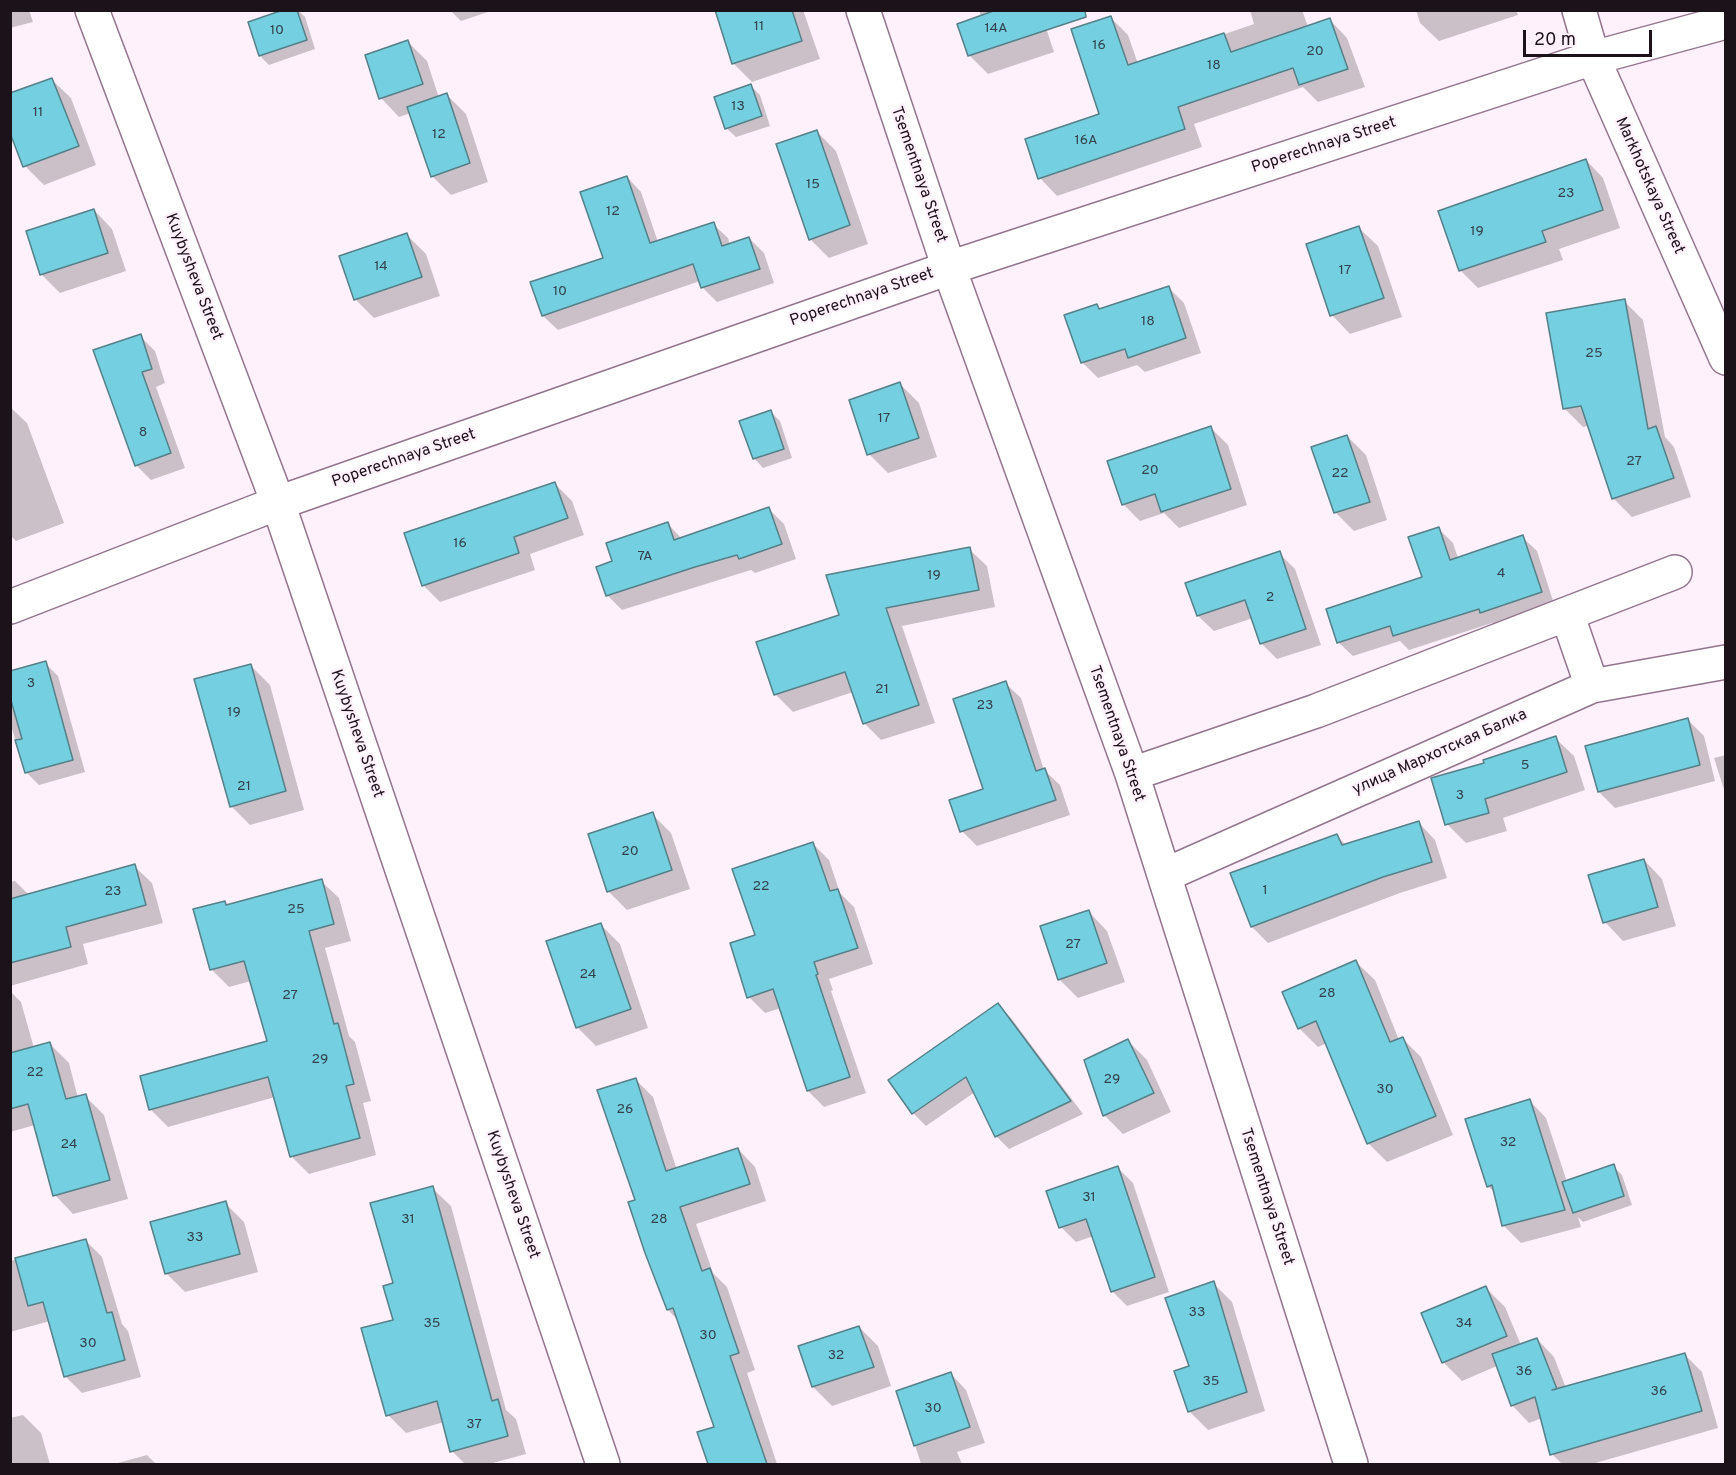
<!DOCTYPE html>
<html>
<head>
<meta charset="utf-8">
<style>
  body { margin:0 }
  #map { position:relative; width:1736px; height:1475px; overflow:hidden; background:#fef1fb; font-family:Overpass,sans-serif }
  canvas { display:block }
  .frame { position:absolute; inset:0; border:12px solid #1c121a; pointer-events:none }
  .scale { position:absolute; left:1523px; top:30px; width:129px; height:27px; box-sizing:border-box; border:3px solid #1c121a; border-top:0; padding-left:8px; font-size:18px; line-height:21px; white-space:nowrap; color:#1c121a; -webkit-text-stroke:4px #fef1fb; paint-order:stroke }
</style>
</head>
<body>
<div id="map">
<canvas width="1736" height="1475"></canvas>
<div class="frame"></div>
<div class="scale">20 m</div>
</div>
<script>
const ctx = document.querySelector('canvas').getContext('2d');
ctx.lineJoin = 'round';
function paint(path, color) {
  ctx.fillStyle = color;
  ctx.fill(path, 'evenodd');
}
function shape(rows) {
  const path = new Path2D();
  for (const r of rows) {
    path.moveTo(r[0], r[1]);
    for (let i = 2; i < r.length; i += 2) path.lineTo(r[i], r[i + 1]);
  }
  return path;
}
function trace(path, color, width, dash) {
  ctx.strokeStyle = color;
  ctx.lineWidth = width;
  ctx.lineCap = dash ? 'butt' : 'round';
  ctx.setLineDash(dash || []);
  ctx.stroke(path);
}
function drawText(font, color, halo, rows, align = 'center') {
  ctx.font = font + ' Overpass,sans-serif';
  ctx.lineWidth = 4.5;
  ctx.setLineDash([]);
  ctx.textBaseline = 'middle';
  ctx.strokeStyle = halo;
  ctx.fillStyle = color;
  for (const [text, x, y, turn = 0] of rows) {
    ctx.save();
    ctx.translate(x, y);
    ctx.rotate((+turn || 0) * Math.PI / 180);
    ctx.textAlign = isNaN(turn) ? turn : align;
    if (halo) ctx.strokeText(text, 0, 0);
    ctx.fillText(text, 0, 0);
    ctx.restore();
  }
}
const shadow = shape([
  [10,10,29,10,33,22,10,28],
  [288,10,298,10,305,17,315,49,269,65,260,56,250,23],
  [450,10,494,10,461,21],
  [727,10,803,10,820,59,752,82,733,63],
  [979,10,1040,10,1054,52,988,74,969,55,981,17],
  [1250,10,1302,10,1308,27,1330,20,1347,38,1365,87,1318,102,1303,87,1194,124,1202,147,1057,196,1040,178,1101,115,1111,18,1128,35,1138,64,1254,24],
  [1416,10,1516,10,1518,15,1439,41,1420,23],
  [408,42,427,61,439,98,447,95,466,114,488,182,451,195,432,176,411,113,399,117,381,98],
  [52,80,71,98,96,165,44,185,25,166],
  [751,86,760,95,770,126,736,137,726,128],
  [817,132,836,151,868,244,829,258,810,239],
  [1586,160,1603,178,1620,228,1559,249,1563,260,1478,288,1460,270],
  [627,177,641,192,658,242,713,224,728,238,730,245,749,238,764,253,774,283,717,302,703,288,700,281,558,330,543,316,532,283,605,259],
  [94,210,112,229,126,271,60,293,41,274],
  [1359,228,1378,246,1402,317,1350,334,1332,315],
  [407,235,426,254,440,296,374,318,355,299],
  [1169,288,1184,303,1201,353,1145,372,1137,365,1098,378,1083,363,1066,315,1097,305,1101,310],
  [1624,301,1643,320,1665,437,1674,447,1691,497,1632,517,1613,498,1589,426,1583,427,1564,408],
  [140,336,155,351,165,383,156,387,185,468,151,480,136,465],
  [900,384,919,403,937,457,888,473,869,454],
  [10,407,27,423,64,523,16,541,10,535],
  [771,412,780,421,792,458,763,468,754,458],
  [1211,428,1228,445,1247,505,1179,528,1164,513,1140,521,1123,504],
  [1347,436,1366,455,1387,520,1354,531,1335,512],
  [555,484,572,501,584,535,530,554,535,570,440,602,423,585],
  [769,509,784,524,796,559,755,573,751,570,622,610,607,595,614,562,668,524,682,539],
  [1439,529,1453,543,1458,558,1522,537,1537,551,1555,607,1496,627,1492,623,1409,650,1400,641,1353,656,1338,642,1424,578],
  [969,549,987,566,995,607,902,626,935,723,881,740,864,723,853,692,793,712,776,695,758,643,841,616],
  [1279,553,1295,569,1321,645,1277,659,1262,644,1253,618,1214,631,1198,616],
  [45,663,58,676,85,772,39,785,26,772,10,723,10,672],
  [251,666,270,685,304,810,250,825,231,806],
  [1005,683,1021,698,1044,770,1060,785,1070,815,977,846,962,831,985,790],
  [1688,720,1704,736,1715,781,1615,808,1599,792],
  [1555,738,1574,756,1585,790,1503,818,1507,831,1466,843,1447,824,1486,764],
  [1726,755,1726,796,1714,758],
  [652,814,671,833,690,889,627,910,608,891],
  [1419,823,1435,840,1447,878,1400,893,1268,943,1252,927,1232,874,1337,836,1347,846],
  [813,844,829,860,840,893,854,907,873,964,829,979,833,990,831,991,866,1093,824,1107,808,1091,781,1008,765,1013,749,997,757,935],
  [1644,860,1662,879,1676,926,1623,941,1605,922],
  [134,866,152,883,163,923,83,944,88,964,10,986,10,882,15,881,29,895],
  [321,881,339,898,351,941,325,948,349,1036,355,1042,371,1101,363,1103,376,1155,309,1174,291,1156,275,1097,168,1127,150,1109,269,1042,251,981,229,987,211,969,225,902,229,906],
  [1089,912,1107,931,1125,982,1078,998,1059,979],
  [601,925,620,944,648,1028,596,1046,577,1027],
  [1356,962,1375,980,1399,1040,1403,1039,1421,1057,1453,1135,1387,1162,1368,1143,1327,1043,1318,1047,1299,1028],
  [10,991,21,1002,34,1048,50,1044,69,1063,78,1098,85,1096,104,1115,128,1199,73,1214,55,1195,35,1125,10,1132],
  [998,1005,1011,1018,1083,1114,1009,1149,996,1136,975,1092,926,1126,913,1113],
  [1128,1041,1147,1060,1171,1112,1123,1134,1105,1116,1086,1060],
  [635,1079,653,1097,677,1170,738,1149,755,1167,766,1201,696,1224,713,1273,727,1287,755,1370,747,1373,777,1464,727,1464,679,1321,668,1310,637,1201],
  [1529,1100,1546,1118,1567,1182,1613,1166,1622,1175,1632,1205,1583,1222,1578,1217,1581,1227,1521,1243,1503,1225,1495,1193,1488,1186],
  [1118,1168,1133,1183,1169,1292,1127,1306,1112,1291,1094,1236,1076,1242,1061,1227],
  [432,1188,451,1206,506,1410,516,1419,526,1454,489,1464,465,1464,452,1451,444,1422,406,1433,388,1415,395,1284],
  [225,1203,244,1222,258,1272,185,1292,166,1273],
  [85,1240,102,1257,122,1324,128,1331,141,1377,82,1393,65,1376,50,1321,10,1332,10,1261],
  [1213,1283,1232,1302,1265,1411,1208,1430,1189,1411,1191,1367],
  [1486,1288,1505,1307,1521,1345,1537,1339,1554,1357,1566,1388,1685,1355,1702,1372,1718,1428,1592,1464,1562,1464,1552,1454,1542,1418,1529,1423,1512,1405,1497,1366,1462,1381,1443,1362],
  [859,1327,878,1346,891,1386,832,1406,813,1387,800,1347],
  [951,1374,966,1390,985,1443,957,1452,962,1464,921,1464,898,1392],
  [23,1415,41,1433,50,1464,10,1464,10,1418],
  [147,1455,156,1464,114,1464]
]);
const building = shape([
  [283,10,297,10,307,40,259,56,248,22,283,10],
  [715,10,792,10,802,41,732,64,715,10],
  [996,10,1085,10,1086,17,968,56,957,24,996,10],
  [1111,16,1128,65,1224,33,1231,52,1330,18,1348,69,1299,85,1293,68,1178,107,1185,129,1038,179,1025,139,1099,114,1071,29,1111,16],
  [408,40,423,84,379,99,365,55,408,40],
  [52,78,79,146,23,167,10,133,10,93,52,78],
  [751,84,762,116,725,129,714,97,751,84],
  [447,93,470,163,431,177,407,107,447,93],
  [817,130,850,225,809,240,776,144,817,130],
  [1586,159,1603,210,1542,231,1546,242,1459,271,1438,211,1586,159],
  [627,176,650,243,714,222,722,246,749,237,760,269,701,288,693,264,542,316,530,282,603,258,580,192,627,176],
  [94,209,108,253,40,275,26,231,94,209],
  [1359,226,1384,298,1330,316,1306,244,1359,226],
  [407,233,422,277,354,300,339,256,407,233],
  [1169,286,1186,338,1128,358,1125,349,1081,363,1064,315,1097,304,1099,309,1169,286],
  [1625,299,1648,429,1656,426,1674,478,1612,499,1581,406,1563,409,1546,313,1625,299],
  [141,334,152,369,142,372,171,453,135,466,93,350,141,334],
  [900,382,919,438,867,455,849,400,900,382],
  [771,410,784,449,753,459,739,421,771,410],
  [1211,426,1231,489,1161,512,1155,494,1122,505,1107,461,1211,426],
  [1347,435,1370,502,1334,513,1311,447,1347,435],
  [555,482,568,518,514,537,519,553,422,586,404,533,555,482],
  [769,507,782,544,739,559,737,555,695,567,606,596,596,567,612,561,606,543,668,522,674,540,769,507],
  [1439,527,1450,560,1523,535,1542,592,1480,613,1479,609,1393,636,1390,626,1337,643,1326,609,1422,577,1408,537,1439,527],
  [970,547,979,590,886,608,919,705,863,724,845,672,774,695,756,642,839,615,826,575,970,547],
  [1280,551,1306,629,1260,644,1245,600,1197,616,1185,583,1280,551],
  [46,661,73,760,25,773,15,740,22,739,10,697,10,671,46,661],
  [251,664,286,791,230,807,194,679,251,664],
  [1006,681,1036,771,1045,768,1056,800,960,832,949,800,983,789,953,699,1006,681],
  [1688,718,1700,765,1598,792,1585,746,1688,718],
  [1556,736,1567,772,1485,799,1489,813,1445,825,1431,778,1484,763,1483,760,1556,736],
  [653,812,672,870,607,892,588,834,653,812],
  [1419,821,1432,862,1383,877,1251,927,1230,873,1337,834,1342,845,1419,821],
  [813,842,830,891,838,889,858,948,814,962,818,974,816,975,850,1077,807,1091,773,989,747,998,730,943,755,935,732,869,813,842],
  [1644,859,1658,907,1603,923,1588,875,1644,859],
  [135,864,146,905,66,927,71,947,10,963,10,899,135,864],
  [322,879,334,924,309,931,334,1024,338,1023,354,1084,346,1086,360,1138,290,1157,268,1077,149,1110,140,1076,267,1041,244,961,210,970,193,909,225,901,226,905,322,879],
  [1089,910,1107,963,1058,980,1040,926,1089,910],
  [601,923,631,1009,576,1028,546,941,601,923],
  [1356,960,1390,1042,1403,1037,1436,1116,1367,1144,1316,1021,1298,1029,1282,992,1356,960],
  [998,1003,1071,1101,995,1137,966,1077,912,1114,888,1080,998,1003],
  [1128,1039,1154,1093,1103,1116,1084,1060,1128,1039],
  [50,1042,66,1099,86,1094,110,1180,53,1196,28,1104,10,1109,10,1053,50,1042],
  [636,1078,666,1171,738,1148,750,1184,680,1207,702,1271,710,1268,739,1353,730,1356,767,1464,708,1464,697,1432,714,1427,673,1308,667,1310,645,1253,628,1202,635,1200,597,1090,636,1078],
  [1530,1099,1565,1210,1502,1226,1492,1185,1487,1187,1465,1119,1530,1099],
  [1614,1164,1624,1196,1573,1213,1562,1182,1614,1164],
  [1118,1166,1155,1277,1111,1292,1086,1219,1059,1228,1046,1191,1118,1166],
  [433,1186,492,1401,498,1399,508,1436,450,1452,437,1401,386,1416,361,1328,393,1320,383,1286,393,1283,370,1203,433,1186],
  [226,1201,240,1254,165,1274,150,1222,226,1201],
  [86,1239,107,1313,112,1312,125,1360,64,1377,43,1302,28,1306,15,1258,86,1239],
  [1214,1281,1247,1392,1188,1412,1174,1371,1189,1366,1165,1298,1214,1281],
  [1486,1286,1507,1336,1442,1363,1421,1313,1486,1286],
  [859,1326,874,1367,812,1387,798,1346,859,1326],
  [1537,1338,1557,1389,1552,1390,1685,1353,1702,1411,1550,1455,1535,1397,1511,1406,1492,1354,1537,1338],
  [951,1372,970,1427,914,1446,896,1391,951,1372]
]);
const minor = shape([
  [92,10,278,503,603,1464],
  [863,10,949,268,1132,774,1351,1464],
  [1579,10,1593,58,1726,358],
  [10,607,278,503,949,268,1593,58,1726,22],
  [1567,614,1592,686],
  [1132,774,1316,711,1675,572],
  [1165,875,1592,686,1726,662]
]);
const numberNames = [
  ["11",759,27],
  ["14А",996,29],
  ["10",277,31],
  ["16",1099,46],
  ["20",1315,52],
  ["18",1214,66],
  ["13",738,107],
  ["11",38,113],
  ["12",439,135],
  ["16А",1086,141],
  ["15",813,185],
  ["23",1566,194],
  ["12",613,212],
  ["19",1477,232],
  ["14",381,267],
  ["17",1345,271],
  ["10",560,292],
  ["18",1148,322],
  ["25",1594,354],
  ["17",884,419],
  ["8",143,433],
  ["27",1634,462],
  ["20",1150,471],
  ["22",1340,474],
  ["16",460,544],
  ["7А",645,557],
  ["4",1501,574],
  ["19",934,576],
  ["2",1270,598],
  ["3",31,684],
  ["21",882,690],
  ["23",985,706],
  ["19",234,713],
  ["5",1525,766],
  ["21",244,787],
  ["3",1460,796],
  ["20",630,852],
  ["22",761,887],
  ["1",1265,891],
  ["23",113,892],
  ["25",296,910],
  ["27",1073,945],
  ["24",588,975],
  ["28",1327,994],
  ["27",290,996],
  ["29",320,1060],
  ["22",35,1073],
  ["29",1112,1080],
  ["30",1385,1090],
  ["26",625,1110],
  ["32",1508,1143],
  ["24",69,1145],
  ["31",1089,1198],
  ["31",408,1220],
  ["28",659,1220],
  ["33",195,1238],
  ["33",1197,1313],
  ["35",432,1324],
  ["34",1464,1324],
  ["30",708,1336],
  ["30",88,1344],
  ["32",836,1356],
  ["36",1524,1372],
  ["35",1211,1382],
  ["36",1659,1392],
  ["30",933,1409],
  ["37",474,1425]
];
const streetNames = [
  ["Poperechnaya Street",1324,146,-18],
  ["Tsementnaya Street",918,175,71],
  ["Markhotskaya Street",1649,186,66],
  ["Kuybysheva Street",193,277,69],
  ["Poperechnaya Street",862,298,-19],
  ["Poperechnaya Street",404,459,-19],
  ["Kuybysheva Street",356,734,71],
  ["Tsementnaya Street",1116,734,71],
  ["улица Мархотская Балка",1440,753,-24],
  ["Kuybysheva Street",512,1195,71],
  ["Tsementnaya Street",1266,1197,72]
];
paint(shadow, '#0003');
paint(building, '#74cfe0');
trace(building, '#558088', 1.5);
trace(minor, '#92758c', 36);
trace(minor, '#fff', 33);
drawText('14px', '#32414c', null, numberNames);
drawText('16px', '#1c121a', '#fef1fb', streetNames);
</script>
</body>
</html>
